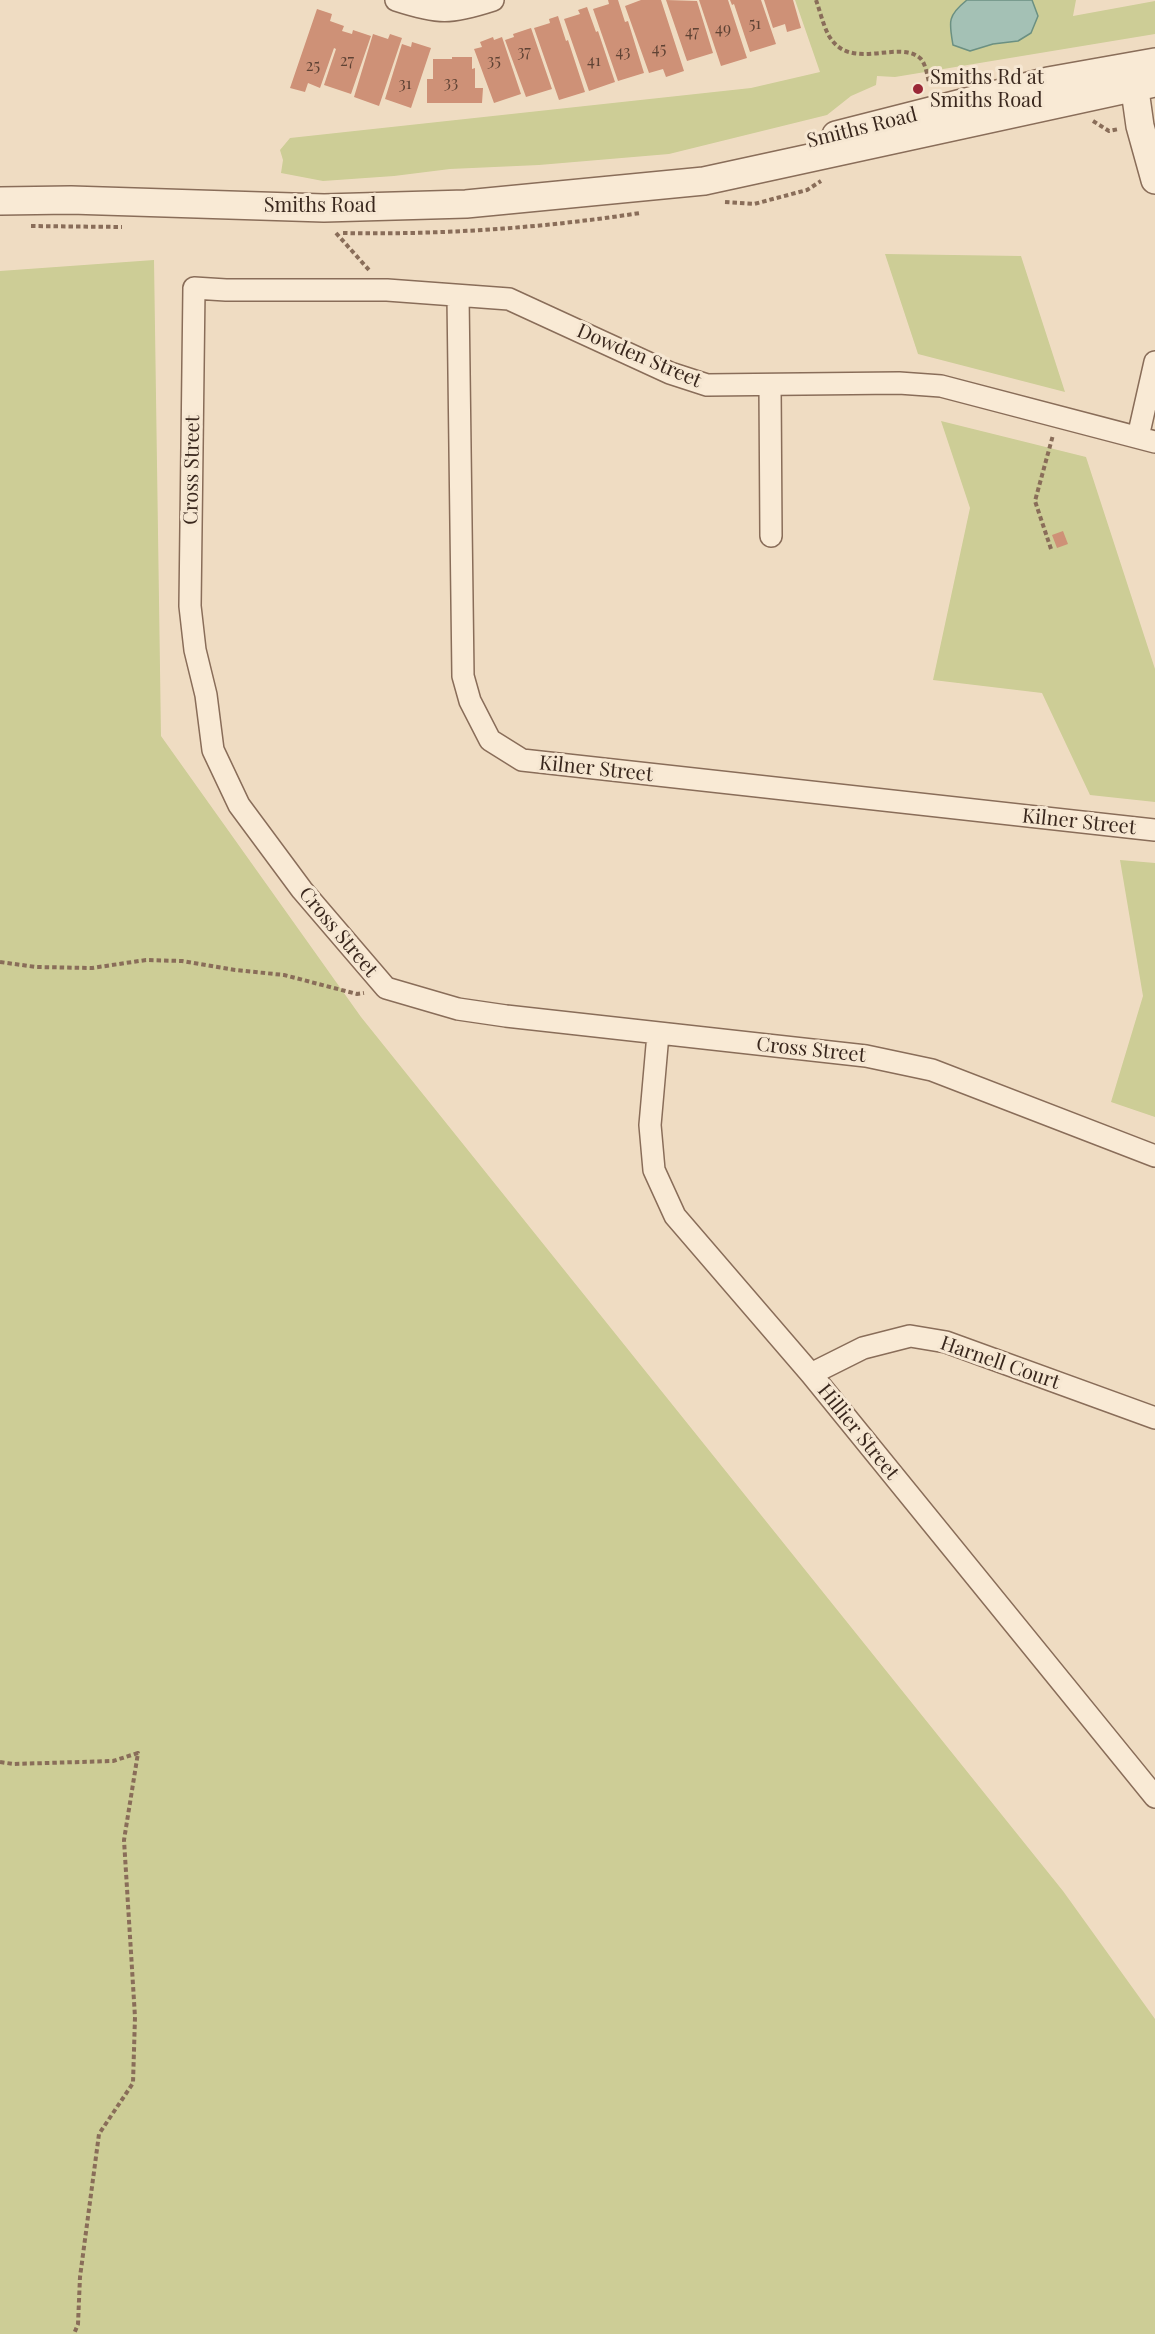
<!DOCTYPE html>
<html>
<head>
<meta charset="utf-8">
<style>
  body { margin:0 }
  canvas { display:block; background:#efdcc2 }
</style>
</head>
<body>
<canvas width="1155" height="2334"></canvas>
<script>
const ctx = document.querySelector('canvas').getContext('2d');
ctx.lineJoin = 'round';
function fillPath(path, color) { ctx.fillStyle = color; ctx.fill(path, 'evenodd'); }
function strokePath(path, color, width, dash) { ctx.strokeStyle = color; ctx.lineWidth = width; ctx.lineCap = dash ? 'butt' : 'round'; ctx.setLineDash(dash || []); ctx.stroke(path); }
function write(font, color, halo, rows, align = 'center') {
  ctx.font = font + ' "Playfair Display",serif'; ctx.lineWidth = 6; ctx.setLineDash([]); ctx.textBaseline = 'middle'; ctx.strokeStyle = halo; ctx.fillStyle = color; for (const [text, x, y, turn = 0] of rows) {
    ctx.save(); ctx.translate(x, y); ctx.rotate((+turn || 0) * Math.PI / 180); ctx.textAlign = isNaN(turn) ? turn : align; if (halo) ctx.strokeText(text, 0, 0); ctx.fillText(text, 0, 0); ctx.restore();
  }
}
const green = new Path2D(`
  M795,0H1076L1073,16L1155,1V34L895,77L877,76L876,85L851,96L827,115L669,154L539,165L450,169L394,176L323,181L281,173L283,160L280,150L290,138L751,88L820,72Z
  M885,254L1021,256L1065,392L918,354Z
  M154,260L161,736L361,1017L1063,1891L1155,2019V2334H0V271Z
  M941,421L1086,457L1155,669V802L1090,795L1042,693L933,680L970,508Z
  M1120,860L1155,863V1117L1111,1102L1143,996Z`);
const water = new Path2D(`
  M967,0H1032L1038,16L1031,33L1018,41L993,44L970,51L953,45C949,22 947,16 967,0Z`);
const building = new Path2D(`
  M608,0H618L625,22L628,21L644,73L618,81L593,9L609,4Z
  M641,0H661L684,71L666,77L663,69L649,73L625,6Z
  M666,0L697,1L713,53L687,61Z
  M699,0H728L747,58L721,66Z
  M730,0H761L776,44L750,52L734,4L732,5Z
  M764,0H793L801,28L787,32L785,24L773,28Z
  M587,7L596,32L598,31L615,82L589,91L564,19L580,14L578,10Z
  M317,9L332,14L330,21L344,26L342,31L352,34L353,30L371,36L351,94L324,85L336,49L334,48L320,88L308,83L305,92L290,88Z
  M558,16L566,41L568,40L585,92L559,100L534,28L550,23L549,19Z
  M531,28L552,89L526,97L505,40L514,37L513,34Z
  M373,34L388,39L390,34L402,38L379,106L354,97Z
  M493,37L494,40L502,37L521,94L494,103L474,49L482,47L480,42Z
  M412,42L431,48L411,108L385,99L402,44L411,47Z
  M452,57H472V69L475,68V88H483L482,103H427V79H433V59H452Z
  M1063,531L1068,544L1057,548L1052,535Z`);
const path = new Path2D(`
  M816,0C820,11 823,25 829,36C851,73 899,38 921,59C926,65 927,75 929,82
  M1093,121L1109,131L1119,129
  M725,202L754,204L807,190L821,181
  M31,226L122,227
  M336,233L369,270
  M343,233C442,235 542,228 640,213
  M1051,549L1035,501L1053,435
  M0,962L36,967L92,968L146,960L182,961L235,970L284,975L357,994L364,993
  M0,1762L13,1764L113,1761L138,1753L124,1840L135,2017L133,2083L99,2134L80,2277L78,2324L74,2334`);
const minor = new Path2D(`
  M396,0C439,14 450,14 493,0
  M458,296L463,676L470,701L490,740L522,760L1155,830
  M770,385L771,536
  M1138,437L1155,362
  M1155,442L941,386L899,383L707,385L670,373L509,299L387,290H226L194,288L190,606L195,650L206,695L213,750L239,805L302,890L386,988L458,1009L506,1016L866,1056L932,1070L1155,1156
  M658,1034L650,1125L654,1170L675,1216L811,1374L1155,1797
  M811,1374L863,1348L910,1336L946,1342L1155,1418`);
const tertiary = new Path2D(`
  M1132,69L1140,126L1155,180
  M836,135L1048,81L1155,62
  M0,201L71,200L324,208L466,204L704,181L1155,83`);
const markers = [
  [918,89,6,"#9a2736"]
];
const numberNames = [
  ["51",755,24],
  ["49",723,29],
  ["47",692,32],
  ["45",659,49],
  ["37",524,52],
  ["43",623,52],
  ["27",347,61],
  ["35",494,61],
  ["41",594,61],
  ["25",313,66],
  ["33",451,83],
  ["31",405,84]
];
const poiNames = [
  ["Smiths Rd at",930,78],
  ["Smiths Road",930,101]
];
const streetNames = [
  ["Smiths Road",862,128,-14],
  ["Smiths Road",320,206],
  ["Dowden Street",639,356,23],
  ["Cross Street",192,470,-89],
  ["Kilner Street",596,769,6],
  ["Kilner Street",1079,822,6],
  ["Cross Street",338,932,50],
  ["Cross Street",811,1050,6],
  ["Harnell Court",1000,1363,19],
  ["Hillier Street",858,1432,51]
];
fillPath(green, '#cdcd96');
fillPath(water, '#a4c1b5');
strokePath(water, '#6b9082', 1.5);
fillPath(building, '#ce9177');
strokePath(minor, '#896d59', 24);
strokePath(tertiary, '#896d59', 30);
strokePath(path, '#896d59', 4, [4.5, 3]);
strokePath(minor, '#f9ead5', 21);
strokePath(tertiary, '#f9ead5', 27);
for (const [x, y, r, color] of markers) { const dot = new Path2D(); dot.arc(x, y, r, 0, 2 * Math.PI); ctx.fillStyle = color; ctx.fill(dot); strokePath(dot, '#f6e7d2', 2); }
write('16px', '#5e4234', null, numberNames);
write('20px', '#39271d', '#f6e7d2', poiNames, 'left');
write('20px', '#39271d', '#f6e7d2', streetNames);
</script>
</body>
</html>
